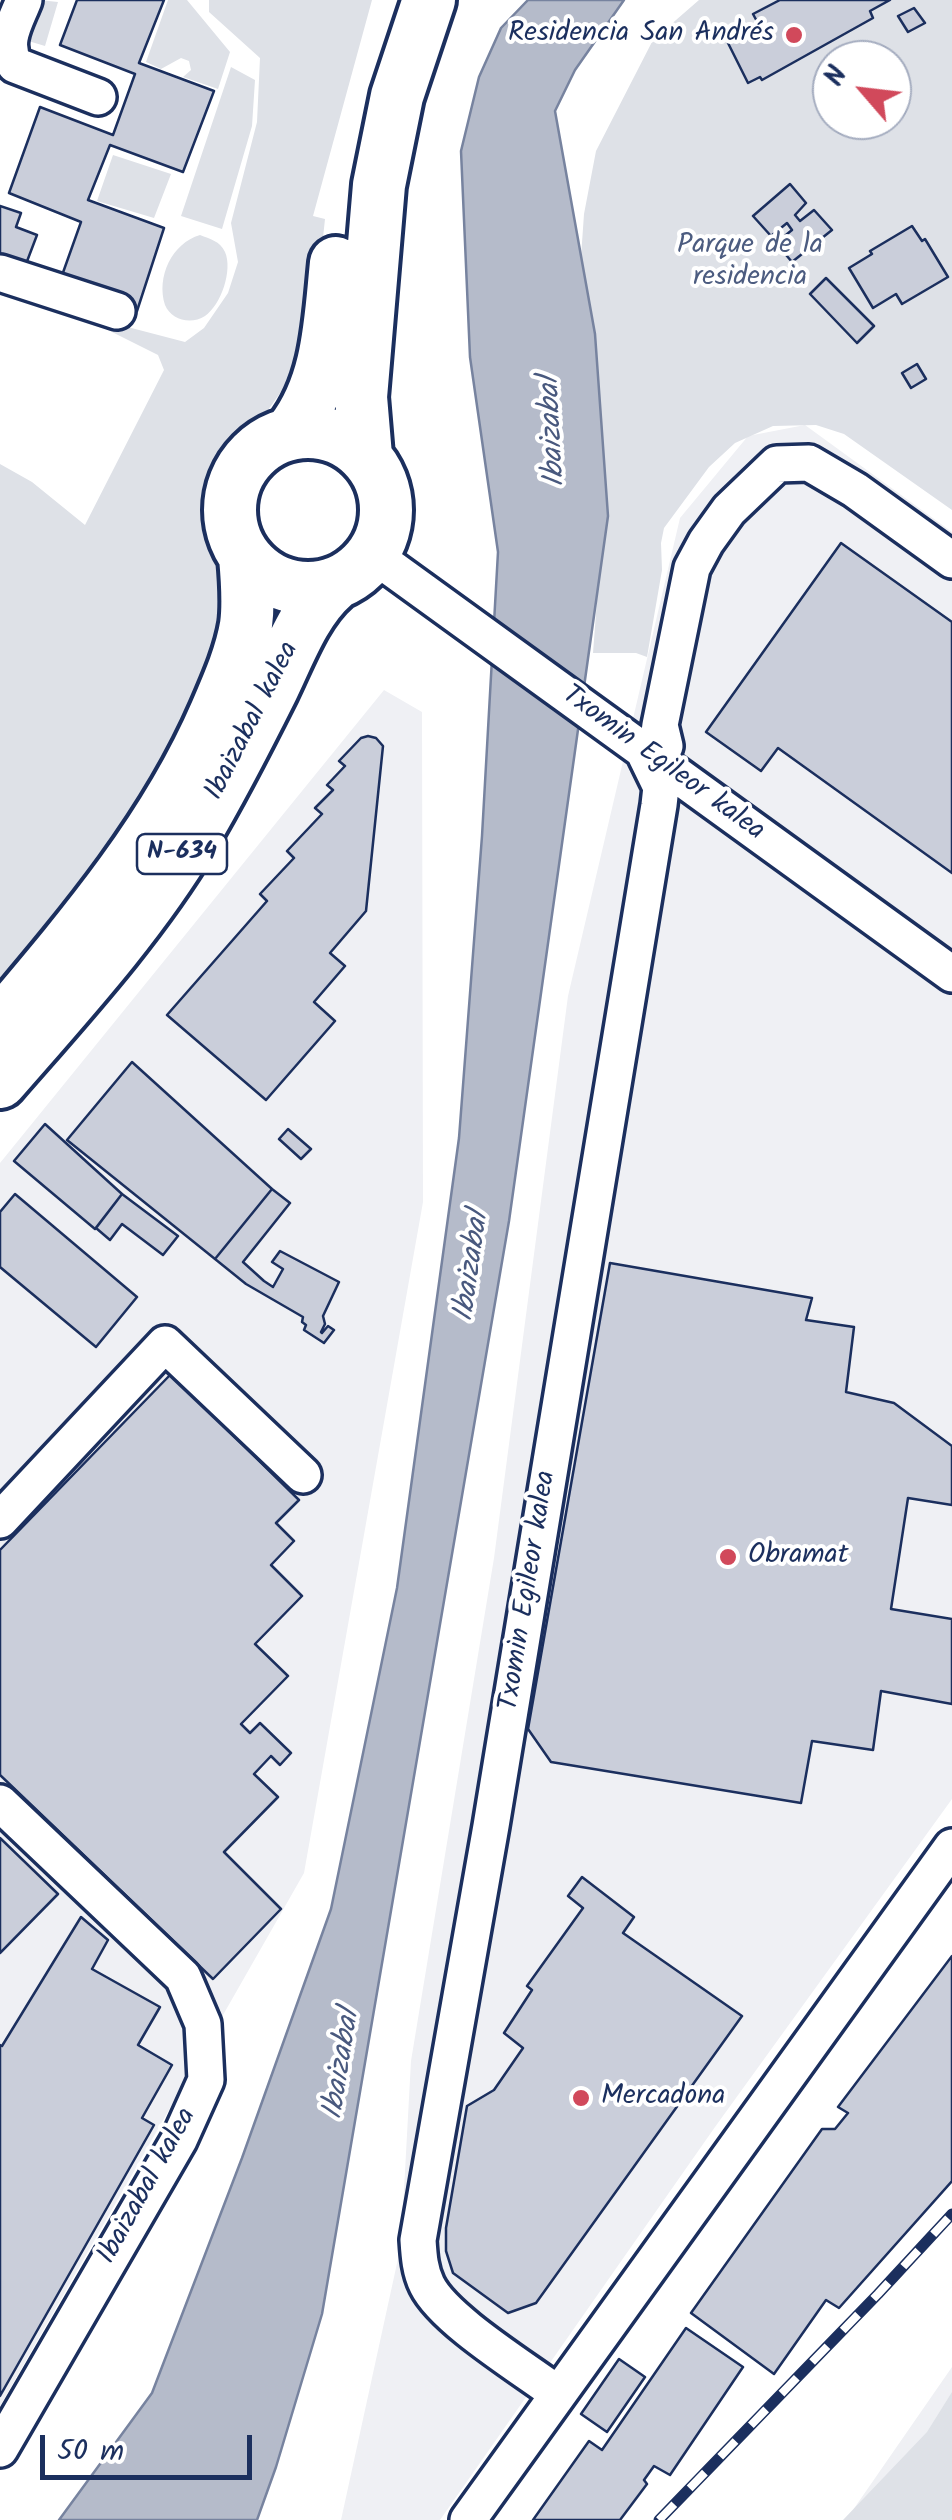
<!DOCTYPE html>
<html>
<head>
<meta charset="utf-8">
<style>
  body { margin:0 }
  #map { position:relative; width:952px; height:2520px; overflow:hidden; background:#fff; font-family:Kalam,sans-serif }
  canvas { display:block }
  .north { position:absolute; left:812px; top:40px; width:100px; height:100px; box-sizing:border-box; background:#fff; border:2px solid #a4acbf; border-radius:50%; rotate:298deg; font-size:28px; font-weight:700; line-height:40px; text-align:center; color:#1b2f5e }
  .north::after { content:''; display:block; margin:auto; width:35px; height:45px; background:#d1495b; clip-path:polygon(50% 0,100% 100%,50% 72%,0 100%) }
  .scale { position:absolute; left:40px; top:2435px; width:212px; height:45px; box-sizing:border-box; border:5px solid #1b2f5e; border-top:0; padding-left:12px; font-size:30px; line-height:35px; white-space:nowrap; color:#1b2f5e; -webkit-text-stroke:8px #fff; paint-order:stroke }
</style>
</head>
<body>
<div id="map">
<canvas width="952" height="2520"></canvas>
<div class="north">N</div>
<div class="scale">50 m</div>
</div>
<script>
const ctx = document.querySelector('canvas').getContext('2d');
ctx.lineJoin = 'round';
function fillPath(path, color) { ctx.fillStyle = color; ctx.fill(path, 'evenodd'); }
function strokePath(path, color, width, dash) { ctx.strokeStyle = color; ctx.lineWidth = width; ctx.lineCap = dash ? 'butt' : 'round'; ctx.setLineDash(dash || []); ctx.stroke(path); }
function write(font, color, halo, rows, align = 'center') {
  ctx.font = font + ' Kalam,sans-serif'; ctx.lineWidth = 8; ctx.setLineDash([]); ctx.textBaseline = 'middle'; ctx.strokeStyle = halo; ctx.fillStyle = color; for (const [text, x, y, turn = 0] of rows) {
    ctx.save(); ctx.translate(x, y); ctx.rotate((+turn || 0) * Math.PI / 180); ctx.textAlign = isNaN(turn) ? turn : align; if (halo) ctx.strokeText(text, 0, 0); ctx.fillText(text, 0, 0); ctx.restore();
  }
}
const built = new Path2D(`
  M805,425L952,532V1799L715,2127L440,2520H341L401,2245L411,2061L494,1558L568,996L680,518L748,436Z
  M384,690L422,712L423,1202L304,1873L0,2406V1163Z
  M952,2367V2520H846Z`);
const green = new Path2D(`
  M39,0L58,2L45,46L25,40Z
  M168,0H187L230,52L218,89L183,77L191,70L189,61L181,58L161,69L146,62Z
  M209,0H372L313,216L325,219L311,350L263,417L238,442L217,478L210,521L221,571L224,635L201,696L138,812L0,990V464L32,482L85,525L164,370L158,355L74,313L185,342L204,328L228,293L238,262L231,223L257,122L260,58L209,12Z
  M699,0H952V510L844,434L816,425L773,426L735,443L709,467L664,528L661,543L662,570L647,657L636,653H593L606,482L599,383L581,257L584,214L596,151L653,40ZM832,60H892V120H832Z
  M231,67L255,80L252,126L222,229L181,216Z
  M113,155L171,174L154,218L97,201Z
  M200,235C210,239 220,241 225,252C233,270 221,305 205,316C191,325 171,320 165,305C156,277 172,243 200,235Z
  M952,2392V2520H843L927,2432Z`);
const water = new Path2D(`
  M528,0H624L575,70L555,111L595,334L608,516L509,1221L322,2314L276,2467L257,2520H59L152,2393L242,2158L331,1909L397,1588L459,1138L482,836L498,552L470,357L461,151L479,77L501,28Z`);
const building = new Path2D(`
  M77,0H164L139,63L214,91L183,172L110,145L88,200L164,228L137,311L60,281L81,222L9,193L40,107L113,135L135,74L60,45Z
  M780,0H890L870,11L873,18L762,80L760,77L748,83L728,43L760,27L753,14Z
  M914,8L925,23L908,32L898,16Z
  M790,184L806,203L795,215L800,221L814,210L832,230L792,262L776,243L792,230L787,223L771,236L753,216Z
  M0,206L21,213L16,227L37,235L26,264L0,255Z
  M912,226L922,241L925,239L948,277L902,304L896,294L873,308L849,268L872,254L870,251Z
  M826,278L874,326L857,343L810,294Z
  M917,364L926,379L911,388L902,373Z
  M841,543L952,622V873L778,748L761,771L706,732Z
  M368,736L376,738L383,746L366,911L330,953L345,966L314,1002L335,1021L266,1100L167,1015L267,901L260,894L294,858L287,851L322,814L315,808L333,790L327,785L345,766L339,761L361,738Z
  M132,1062L272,1189L215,1259L67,1140Z
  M45,1124L122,1194L95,1229L14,1161Z
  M288,1129L311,1149L301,1159L279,1139Z
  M272,1189L290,1203L243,1262L264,1281L273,1287L283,1269L272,1262L280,1251L339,1282L323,1316L325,1324L321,1332L322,1333L328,1326L334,1330L324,1343L304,1330L306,1325L302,1322L303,1317L246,1284L215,1259Z
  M15,1194L137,1297L96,1347L0,1267V1212Z
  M122,1194L178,1236L163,1255L122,1224L110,1240L96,1228Z
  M610,1263L812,1298L806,1320L854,1327L846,1392L894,1403L952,1446V1505L908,1498L891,1609L952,1619V1704L881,1691L873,1750L812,1741L801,1803L551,1762L528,1729Z
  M171,1374L299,1500L276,1523L294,1541L271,1565L302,1596L255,1644L288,1676L241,1724L250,1733L260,1723L291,1753L280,1765L271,1756L254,1774L278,1797L224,1852L281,1909L213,1979L0,1775V1550Z
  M0,1838L58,1894L0,1953Z
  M582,1877L634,1917L623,1933L742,2016L536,2303L508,2313L453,2273L446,2251V2228L467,2106L494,2090L523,2048L504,2033L532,1990L527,1986L583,1908L568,1896Z
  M81,1917L108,1940L92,1969L160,2007L138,2045L172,2065L142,2118L154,2125L0,2396V2045L2,2046Z
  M952,1956V2181L839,2308L826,2300L774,2374L691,2313L822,2129H835L848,2113L838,2107Z
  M686,2328L743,2367L670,2475L654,2466L644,2480L647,2484L620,2520H533L589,2441L602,2450Z
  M619,2359L645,2377L607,2432L581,2414Z`);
const minor = new Path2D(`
  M24,0C15,23 2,42 15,65L98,97
  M0,273L117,311
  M372,554L952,974
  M665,746L660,725L692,568L706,542L729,510L777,464L809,463L855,490L952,560
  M0,1520L165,1344L303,1475
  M0,1803L183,1977L203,2024L206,2080L179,2140L0,2449
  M558,2394C525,2369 444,2320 427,2285C420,2271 419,2256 418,2240L491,1826L659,805L661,787L644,752C658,747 658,739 660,725
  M468,2520L952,1847`);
const highway = new Path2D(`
  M230 510a78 78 0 1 1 156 0a78 78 0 1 1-156 0Z
  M291,432C329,384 330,321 336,263
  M366,456L361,397L379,185L397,96L429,0
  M0,1024C82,927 165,830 216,712C228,684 241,655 246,625C249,603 247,579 245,557
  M0,1082C68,1004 140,926 193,837C222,788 247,739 272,689C289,654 304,611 334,585`);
const rail = new Path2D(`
  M659,2520L878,2294L952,2214`);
const markers = [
  [794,35,10,"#d1495b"],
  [728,1557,10,"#d1495b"],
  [581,2098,10,"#d1495b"]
];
const shields = [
  [182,854,90]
];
const shieldNames = [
  ["N-634",182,854]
];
const poiNames = [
  ["Residencia San Andrés",774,35,"right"],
  ["Obramat",748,1557],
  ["Mercadona",601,2098]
];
const parkNames = [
  ["Parque de la",750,247],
  ["residencia",750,279]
];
const streetNames = [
  ["Ibaizabal kalea",254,722,-63],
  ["Txomin Egileor kalea",662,765,36],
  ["Txomin Egileor kalea",530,1591,-81],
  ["Ibaizabal kalea",149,2187,-61]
];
const waterNames = [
  ["Ibaizabal",555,432,-93],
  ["Ibaizabal",474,1267,-82],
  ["Ibaizabal",344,2065,-81]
];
fillPath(built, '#eff0f4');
fillPath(green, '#dee1e7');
fillPath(water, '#b5bbca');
strokePath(water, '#77839f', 2.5);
fillPath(building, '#caceda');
strokePath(building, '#1b2f5e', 2.5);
strokePath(minor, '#1b2f5e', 42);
strokePath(highway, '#1b2f5e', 60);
strokePath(minor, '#fff', 35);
strokePath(highway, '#fff', 52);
strokePath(rail, '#1b2f5e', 11);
strokePath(rail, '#fff', 8, [22]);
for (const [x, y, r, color] of markers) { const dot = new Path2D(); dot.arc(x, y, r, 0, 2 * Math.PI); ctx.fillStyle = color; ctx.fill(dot); strokePath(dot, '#fff', 4); }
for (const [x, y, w] of shields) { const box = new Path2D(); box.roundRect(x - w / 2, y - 20, w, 40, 8); ctx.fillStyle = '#fff'; ctx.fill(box); strokePath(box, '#1b2f5e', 2.5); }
write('bold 25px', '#1b2f5e', null, shieldNames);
write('28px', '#1b2f5e', '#fff', poiNames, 'left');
write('28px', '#4c5c80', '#fff', parkNames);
write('28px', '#1b2f5e', '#fff', streetNames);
write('italic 30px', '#49597e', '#fff', waterNames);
</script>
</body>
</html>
